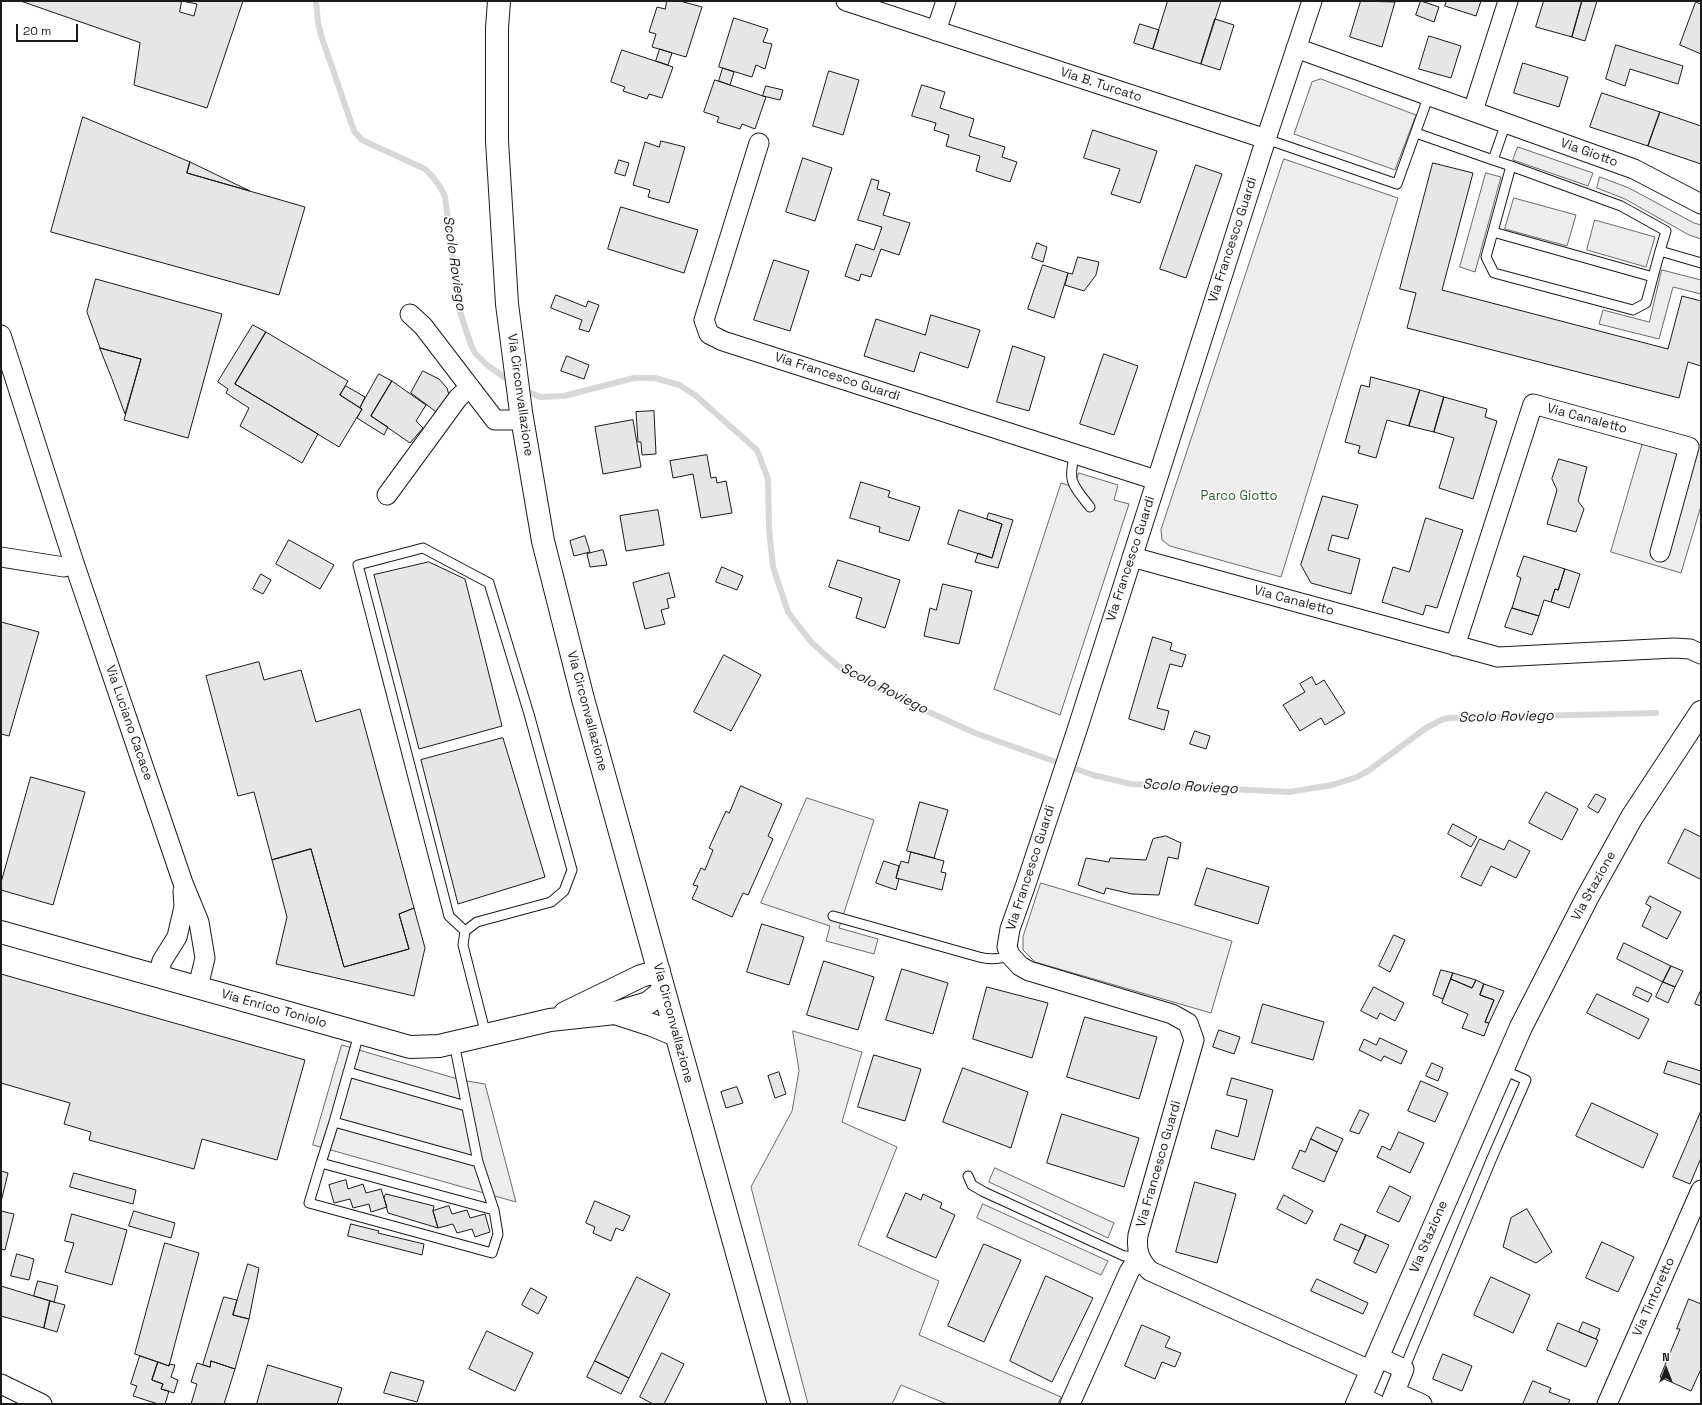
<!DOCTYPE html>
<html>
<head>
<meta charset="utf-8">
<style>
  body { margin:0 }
  #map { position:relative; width:1702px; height:1405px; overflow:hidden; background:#fff; font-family:"Space Grotesk",sans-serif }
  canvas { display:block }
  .frame { position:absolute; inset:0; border:2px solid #1a1a1a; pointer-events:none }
  .north { position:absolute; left:1646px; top:1349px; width:40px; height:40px; -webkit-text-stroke:3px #fff; paint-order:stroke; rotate:0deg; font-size:11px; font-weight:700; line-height:16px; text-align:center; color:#1a1a1a }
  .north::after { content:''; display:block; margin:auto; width:14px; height:18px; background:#1a1a1a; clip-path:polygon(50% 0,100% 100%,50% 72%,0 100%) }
  .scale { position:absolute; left:16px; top:24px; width:62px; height:18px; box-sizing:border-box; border:2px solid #1a1a1a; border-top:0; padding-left:5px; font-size:12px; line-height:14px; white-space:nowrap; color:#1a1a1a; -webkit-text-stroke:3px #fff; paint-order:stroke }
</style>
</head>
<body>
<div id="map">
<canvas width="1702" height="1405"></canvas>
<div class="frame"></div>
<div class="north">N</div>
<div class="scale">20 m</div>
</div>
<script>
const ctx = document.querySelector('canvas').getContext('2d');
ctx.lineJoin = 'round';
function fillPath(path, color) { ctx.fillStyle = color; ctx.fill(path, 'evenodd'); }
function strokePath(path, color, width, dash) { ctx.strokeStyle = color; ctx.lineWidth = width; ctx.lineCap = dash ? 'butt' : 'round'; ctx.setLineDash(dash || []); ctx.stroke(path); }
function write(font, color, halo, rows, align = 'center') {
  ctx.font = font + ' "Space Grotesk",sans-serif'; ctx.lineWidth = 3; ctx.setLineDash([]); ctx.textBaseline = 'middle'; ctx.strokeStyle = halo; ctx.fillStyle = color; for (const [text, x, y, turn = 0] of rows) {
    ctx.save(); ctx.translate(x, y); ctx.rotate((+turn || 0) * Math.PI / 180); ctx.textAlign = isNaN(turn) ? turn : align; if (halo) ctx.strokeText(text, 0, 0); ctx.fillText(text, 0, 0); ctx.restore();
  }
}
const built = new Path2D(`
  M1321,79L1416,115L1395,170L1294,134L1312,82Z
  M1518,147L1593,173L1588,186L1513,160Z
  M1284,159L1398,198L1281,577L1170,546L1162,540L1161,530Z
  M1486,173L1501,177L1475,272L1460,267Z
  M1600,177L1629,188L1694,223L1701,225V239L1689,235L1625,199L1597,188Z
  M1514,198L1576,215L1567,246L1505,229Z
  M1595,220L1655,237L1646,267L1587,250Z
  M1662,270L1701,280V294L1673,287L1659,339L1599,324L1603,310L1649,322Z
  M1647,429L1701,445V506L1681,573L1611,552Z
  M1079,473L1118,485L1114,500L1129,504L1060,715L994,689L1061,483L1074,487Z
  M807,798L874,820L839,928L878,939L874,954L826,941L830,926L761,903Z
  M1041,883L1232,941L1211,1013L1035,962L1023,950V937Z
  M793,1031L862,1052L842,1122L897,1147L858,1245L939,1281L919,1335L1061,1397L1058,1404H947L901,1385L892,1404H808L751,1187L792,1111L799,1071Z
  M342,1045L461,1080L485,1084L516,1202L313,1145Z
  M995,1168L1114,1223L1108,1238L989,1182Z
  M983,1204L1108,1261L1101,1275L977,1218Z`);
const stream = new Path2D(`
  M316,1L318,23L322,38L354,131L362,140L425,169C434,177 440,185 445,197L459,309L471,345L475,353L487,365L511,382
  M522,389L540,397L564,396L634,378H655L679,385L695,395L757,450L768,479L769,529L773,567L788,612L797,624L812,643L838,666L885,692L975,733L1093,775L1131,784L1289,792L1332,785L1357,777L1368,771L1426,728L1441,720L1449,718L1656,713`);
const building = new Path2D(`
  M21,1H243L207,108L134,85L140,43Z
  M182,1L197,4L194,16L180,12Z
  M667,1H680L702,7L686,57L652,47L656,34L649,32L657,7L665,9Z
  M1168,1H1221L1201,64L1153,49Z
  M1361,1L1395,2L1382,47L1350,37Z
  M1421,1L1439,7L1434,22L1416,15Z
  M1447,1H1481L1476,16L1445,6Z
  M1544,1H1582L1572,37L1536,27Z
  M1582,1H1597L1585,41L1572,37Z
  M1696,2L1701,4V54L1680,45Z
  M734,18L768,29L763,42L772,44L765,69L756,65L752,77L719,67Z
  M1215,19L1234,25L1220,70L1201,64Z
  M1140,24L1159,30L1153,49L1134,43Z
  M1429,36L1461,46L1451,78L1419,69Z
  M1616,45L1683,66L1678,84L1630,69L1625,86L1606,79Z
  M660,49L672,53L668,65L656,61Z
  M622,50L673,67L662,98L649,94L647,99L623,91L625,87L611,82Z
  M1523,63L1568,77L1559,107L1514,93Z
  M723,68L734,72L730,85L719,81Z
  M829,71L859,80L843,135L813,126Z
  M715,80L766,97L755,129L742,124L740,129L717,122L719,117L704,112Z
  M922,85L945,92L940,108L974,119L969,136L1005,147L1002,157L1017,162L1010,182L976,171L980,156L946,146L949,135L934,130L936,123L912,116Z
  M766,86L783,90L780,100L763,96Z
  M1602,93L1660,112L1648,146L1590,127Z
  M1660,112L1701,126V164L1648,146Z
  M83,117L190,162L187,173L305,207L279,295L51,232Z
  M1093,130L1157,151L1140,203L1111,194L1120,169L1084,158Z
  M661,141L685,147L669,203L648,197L650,190L633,185L645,142L659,147Z
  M803,158L832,168L815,221L786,212Z
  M619,160L629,163L625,176L615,173Z
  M190,162L250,191L187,173Z
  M1433,163L1473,173L1442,290L1668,349L1682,296L1701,301V366L1688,362L1679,398L1407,328L1416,293L1400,289Z
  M1196,165L1222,174L1186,278L1160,269Z
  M872,179L879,181L877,189L890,193L883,215L910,223L899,255L881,249L871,277L861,274L859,281L845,276L856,244L874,250L882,227L858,220Z
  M621,207L698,230L684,273L608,249Z
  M1037,243L1047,247L1043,262L1032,258Z
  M1078,257L1099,262L1096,275L1084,291L1065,285L1068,273L1072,274Z
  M774,260L809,271L790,331L754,320Z
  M1043,265L1068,273L1054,318L1028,309Z
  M96,279L222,314L188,438L124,420L141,359L100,348L87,312Z
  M556,295L586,307L588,301L599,305L589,332L579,329L582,320L551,308Z
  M931,315L980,330L968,368L920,352L914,372L864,356L876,319L925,335Z
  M253,325L266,332L235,384L318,434L302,463L240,426L249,408L226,393L228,389L218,382Z
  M266,332L348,381L340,395L362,409L339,447L235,384Z
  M1013,346L1045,357L1029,411L997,402Z
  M100,348L141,359L125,414L112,379Z
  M1104,354L1138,366L1114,435L1080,424Z
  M567,356L589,365L584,379L561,371Z
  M423,371L439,379L447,388L449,395L439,414L411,393Z
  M379,374L392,381L371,416L388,427L384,435L357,418L362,409L360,408Z
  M1371,377L1420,390L1409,426L1387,420L1376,458L1358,453L1360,446L1345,442L1361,385L1369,387Z
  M392,381L426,405L416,421L423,428L410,443L371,416Z
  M346,386L365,397L360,408L340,395Z
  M1420,390L1444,397L1434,432L1409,426Z
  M1444,397L1487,409L1485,417L1497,421L1473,499L1439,488L1454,438L1434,432Z
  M654,411L656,454L642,455L641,442H638L636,412Z
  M633,420L641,467L603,474L595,427Z
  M707,455L711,478L716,477L717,483L726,481L732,513L701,518L693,474L673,478L670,461Z
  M1559,459L1587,467L1578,501L1584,509L1576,532L1547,524L1557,490L1552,479Z
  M861,482L890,491L888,497L920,507L909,541L879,532L880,527L850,518Z
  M1323,496L1358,505L1348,539L1332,535L1328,550L1360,559L1351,594L1311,583L1301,565Z
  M658,510L664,545L626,551L620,516Z
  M959,510L1002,524L992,558L948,544Z
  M989,513L1013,520L998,568L975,562L978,553L992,558L1002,524L987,519Z
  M1426,518L1463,530L1437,608L1426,605L1423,615L1382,602L1393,567L1409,572Z
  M585,536L590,552L574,556L570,541Z
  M289,540L334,565L320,589L276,564Z
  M603,550L607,565L590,567L587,554Z
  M1524,556L1565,569L1558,590L1555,589L1551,602L1544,600L1539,616L1512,608L1521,578L1517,576Z
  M838,560L900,580L885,628L856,618L862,598L829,587Z
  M429,562L465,579L502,726L419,749L374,575Z
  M722,567L743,576L737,590L716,582Z
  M1565,569L1580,574L1569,608L1551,602L1555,589L1558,590Z
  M669,573L675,597L667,599L669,608L661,610L665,624L645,629L633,583Z
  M261,574L271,580L263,594L253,589Z
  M943,584L972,591L959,644L924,636L930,608L936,610Z
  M1512,608L1539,616L1532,635L1505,627Z
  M1,622L39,632L9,736L1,734Z
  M1153,637L1172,643L1170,650L1186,655L1182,667L1170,664L1157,708L1169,711L1164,730L1129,719Z
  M724,655L761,675L731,731L694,712Z
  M259,662L264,680L301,670L316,722L360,709L414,908L399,914L409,949L344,967L311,849L272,860L254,792L238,796L206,676Z
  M1312,677L1316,685L1324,680L1345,713L1325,725L1321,718L1300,731L1283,705L1305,692L1300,684Z
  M1195,731L1210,736L1206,749L1190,744Z
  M503,738L545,877L458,904L421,760Z
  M31,777L85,792L53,905L1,890V883Z
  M741,786L782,804L768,836L773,839L748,895L743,893L732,917L692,899L698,886L693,885L701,868L705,870L713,850L709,848L726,811L729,813Z
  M1546,792L1578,809L1562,840L1529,823Z
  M1596,794L1606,799L1598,813L1588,807Z
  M920,802L948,810L934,858L907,851Z
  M1453,824L1477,837L1471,847L1448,834Z
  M1685,829L1701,837V877L1700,879L1668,863Z
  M1166,836L1181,843L1178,859L1168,857L1159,895L1132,894L1106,888L1104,894L1078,885L1086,858L1109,862L1110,858L1146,860L1153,839Z
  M1480,839L1504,850L1509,840L1530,851L1516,878L1491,866L1481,886L1461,877Z
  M311,849L344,967L409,949L399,914L414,908L425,948L414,996L276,964L287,917L272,860Z
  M911,852L944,861L941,872L946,873L942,890L896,878L901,861L908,863Z
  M884,861L899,866L896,878L899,879L896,890L876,883Z
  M1207,868L1269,887L1258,924L1195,905Z
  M1650,896L1681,912L1667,939L1642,926L1651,907L1646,904Z
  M762,924L804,937L789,985L747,972Z
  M1394,935L1405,940L1390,972L1379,966Z
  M1624,943L1671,966L1663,982L1617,959Z
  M824,961L874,977L858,1030L807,1015Z
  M1671,966L1683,971L1675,987L1663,982Z
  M902,969L948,983L933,1034L886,1020Z
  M1441,970L1453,973L1443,999L1433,995Z
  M1453,973L1476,980L1472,988L1451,979Z
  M1,974L305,1060L277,1160L202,1139L194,1169L89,1140L91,1132L64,1124L70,1103L1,1083Z
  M1451,979L1472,988L1476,980L1484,984L1480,995L1494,1000L1485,1022L1489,1023L1484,1036L1462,1028L1468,1014L1442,1003Z
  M1663,982L1675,987L1668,1003L1656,997Z
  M1484,984L1504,991L1489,1023L1485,1022L1494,1000L1480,995Z
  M987,987L1048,1003L1032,1058L973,1039Z
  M1374,987L1404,1003L1395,1021L1380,1013L1377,1019L1361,1011Z
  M1637,987L1652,994L1648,1002L1633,995Z
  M1701,990V1006L1695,1004Z
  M1597,994L1649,1019L1639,1039L1587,1013Z
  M1263,1004L1324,1022L1313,1060L1252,1043Z
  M1085,1017L1157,1037L1139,1099L1067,1077Z
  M1219,1030L1240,1037L1234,1054L1213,1047Z
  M1380,1038L1407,1051L1401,1064L1384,1056L1381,1061L1359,1050L1364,1039L1376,1045Z
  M874,1055L921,1069L905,1121L858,1107Z
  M1668,1061L1701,1071V1085L1664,1073Z
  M1432,1063L1443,1068L1438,1081L1426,1076Z
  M963,1068L1028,1092L1011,1148L943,1122Z
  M779,1072L786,1094L775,1098L768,1076Z
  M1232,1078L1273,1090L1254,1160L1211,1148L1216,1130L1238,1137L1247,1100L1227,1095Z
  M1421,1081L1448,1093L1435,1122L1408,1111Z
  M737,1087L743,1103L726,1108L721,1092Z
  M1592,1103L1658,1134L1643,1168L1576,1136Z
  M1360,1110L1369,1114L1359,1134L1350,1131Z
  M1701,1111V1158L1690,1184L1673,1177Z
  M1062,1114L1139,1138L1124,1187L1047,1163Z
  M1317,1127L1343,1139L1337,1152L1311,1139Z
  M1399,1132L1424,1143L1410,1173L1377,1157L1382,1146L1390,1150Z
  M1311,1139L1337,1152L1324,1182L1292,1168L1300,1150L1305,1152Z
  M1,1171L8,1173L1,1202Z
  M74,1173L136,1190L133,1204L70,1187Z
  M346,1180L348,1189L363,1184L366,1193L381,1189L387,1207L371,1212L369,1204L353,1208L350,1199L334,1203L329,1185Z
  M1195,1182L1236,1194L1217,1263L1176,1252Z
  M1390,1186L1411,1197L1399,1222L1377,1212Z
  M906,1193L921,1200L923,1194L942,1203L940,1208L955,1215L936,1258L887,1237Z
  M386,1194L434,1206L433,1211L438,1228L388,1213L384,1198Z
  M1284,1195L1313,1211L1306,1224L1277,1209Z
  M595,1201L630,1216L623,1231L616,1228L611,1241L593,1233L595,1227L586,1223Z
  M449,1206L452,1214L467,1210L470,1218L485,1214L490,1232L475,1237L472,1229L457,1233L453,1224L438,1228L433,1211Z
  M1527,1209L1552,1252L1536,1263L1503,1247L1511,1218Z
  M1,1211L14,1214L5,1250L1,1249Z
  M134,1211L175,1223L171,1238L129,1226Z
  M72,1214L127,1230L112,1285L65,1272L74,1243L65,1241Z
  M351,1224L379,1231L378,1233L424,1244L422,1255L348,1236Z
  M1341,1224L1366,1235L1359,1251L1334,1240Z
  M1366,1235L1389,1245L1376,1273L1354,1263Z
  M1602,1242L1634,1257L1618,1292L1586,1278Z
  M165,1243L199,1253L169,1366L135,1354Z
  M984,1244L1021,1260L984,1342L948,1326Z
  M17,1254L34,1259L29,1280L11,1276Z
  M248,1264L259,1268L249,1319L233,1315Z
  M1046,1276L1093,1298L1052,1382L1010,1361Z
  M637,1277L670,1294L629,1378L595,1361Z
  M1491,1277L1530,1295L1513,1333L1474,1315Z
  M1317,1279L1368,1303L1363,1314L1311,1291Z
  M38,1281L58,1286L54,1302L34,1296Z
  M1,1286L50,1301L44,1328L1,1316Z
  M531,1288L547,1297L538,1314L522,1305Z
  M224,1297L237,1300L233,1315L249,1319L235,1369L211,1361L210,1367L203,1365Z
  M1689,1299L1701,1304V1369L1691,1391L1660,1377L1680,1329H1677Z
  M50,1301L65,1305L57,1332L44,1328Z
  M1583,1322L1600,1329L1596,1339L1579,1332Z
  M1558,1323L1598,1340L1586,1367L1547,1350Z
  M1142,1325L1170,1337L1165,1347L1181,1353L1175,1367L1162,1362L1155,1379L1125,1366Z
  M487,1331L533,1353L515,1391L469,1369Z
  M662,1353L684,1364L664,1404H653L640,1397Z
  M1443,1354L1472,1366L1462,1391L1433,1379Z
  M140,1356L158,1362L152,1380L163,1384L161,1389L169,1391L165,1404H158L133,1396L137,1386L131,1384Z
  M211,1361L235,1369L224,1404H191L197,1384L191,1382L197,1363L210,1367Z
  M595,1361L629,1378L621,1394L587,1377Z
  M158,1362L169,1366V1364L175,1365L171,1377L178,1380L174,1393L161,1389L163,1384L152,1380Z
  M268,1365L342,1388L337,1404H257Z
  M391,1372L424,1381L417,1402L384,1393Z
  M1533,1381L1551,1388L1549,1392L1570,1400L1568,1404H1523Z`);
const lane = new Path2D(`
  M1416,133L1493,160L1506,123
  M1266,139L1397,184L1429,95
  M1493,160L1511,166L1486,257L1494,273L1633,310L1646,303L1660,251L1701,263
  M1511,166L1621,206L1666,231L1660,251
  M1493,232L1653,277
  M1075,454C1067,482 1073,485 1090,507
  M833,916L979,957C990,960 999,960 1010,955
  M465,931L449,916L358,565L423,548L489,583L529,714L572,870L564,891L551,902L477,922L465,931L463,945L486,1035
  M359,1034L334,1122L478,1162L454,1043
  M348,1072L466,1106
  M334,1122L321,1163L494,1210L478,1162
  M321,1163L309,1203L492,1253L498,1234L494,1210
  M968,1176L972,1185L984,1192L1124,1256H1139
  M1404,1369L1492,1158L1526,1080L1501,1069`);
const street = new Path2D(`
  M846,1L1266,139
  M1312,1L1266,139L1076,733L1026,884L1010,929L1007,947L1010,955L1020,966L1029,971L1172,1014L1188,1023L1194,1040L1138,1235C1136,1250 1139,1260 1150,1271L1372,1371
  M936,31L946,1
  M1296,48L1634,169L1701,204
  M1473,111L1508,1
  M759,143L704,320L709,334L723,341L1156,480
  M410,314L423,326L495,420H523
  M1,335L74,563L183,883L199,922L205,958L198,987
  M387,495L458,398L470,387
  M1,557L64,567L74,563
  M1132,557L1498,657L1674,648L1690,649L1701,654
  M1455,646L1533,404L1689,447L1660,552
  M158,976L162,961L177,937L184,907L183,891
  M1378,1357L1404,1369L1390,1404
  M1,1384L42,1404
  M1395,1392L1422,1404
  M1360,1397L1376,1404
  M1070,1404L1129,1272L1139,1256
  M1607,1404L1701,1190`);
const secondary = new Path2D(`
  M499,1L497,28V141L507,304L521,412L543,541L583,699L779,1404
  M1,932L410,1047L439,1046L550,1020L615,1013L648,1003L664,990
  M565,1013L641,976L659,971
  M615,1013L652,1025L676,1035
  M1357,1404L1521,1027L1587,898L1632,817L1701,712`);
const streetNames = [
  ["Via B. Turcato",1101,85,18],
  ["Via Giotto",1589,153,20],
  ["Via Francesco Guardi",1233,240,-72],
  ["Via Francesco Guardi",837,377,18],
  ["Via Circonvallazione",520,395,82],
  ["Via Canaletto",1587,419,15],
  ["Via Francesco Guardi",1131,559,-72],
  ["Via Canaletto",1294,601,15],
  ["Via Circonvallazione",587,711,75],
  ["Via Luciano Cacace",129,723,71],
  ["Via Francesco Guardi",1031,868,-72],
  ["Via Stazione",1594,886,-61],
  ["Via Enrico Toniolo",274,1009,16],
  ["Via Circonvallazione",673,1023,75],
  ["Via Francesco Guardi",1159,1164,-74],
  ["Via Stazione",1429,1237,-67],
  ["Via Tintoretto",1654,1297,-66]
];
const parkNames = [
  ["Parco Giotto",1239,496]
];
const waterNames = [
  ["Scolo Roviego",454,263,82],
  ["Scolo Roviego",884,689,27],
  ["Scolo Roviego",1506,717,-1],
  ["Scolo Roviego",1190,787,3]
];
fillPath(built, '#ededed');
strokePath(built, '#6a6a6a', 1);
strokePath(stream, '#d7d7d7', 6);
fillPath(building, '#e6e6e6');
strokePath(building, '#1a1a1a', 1);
strokePath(lane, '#1a1a1a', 11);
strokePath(street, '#1a1a1a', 21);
strokePath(secondary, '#1a1a1a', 24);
strokePath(lane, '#fff', 9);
strokePath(street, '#fff', 19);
strokePath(secondary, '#fff', 22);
write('13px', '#1a1a1a', '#fff', streetNames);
write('13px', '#2b5a34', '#fff', parkNames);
write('italic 14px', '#1a1a1a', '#fff', waterNames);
</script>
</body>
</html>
